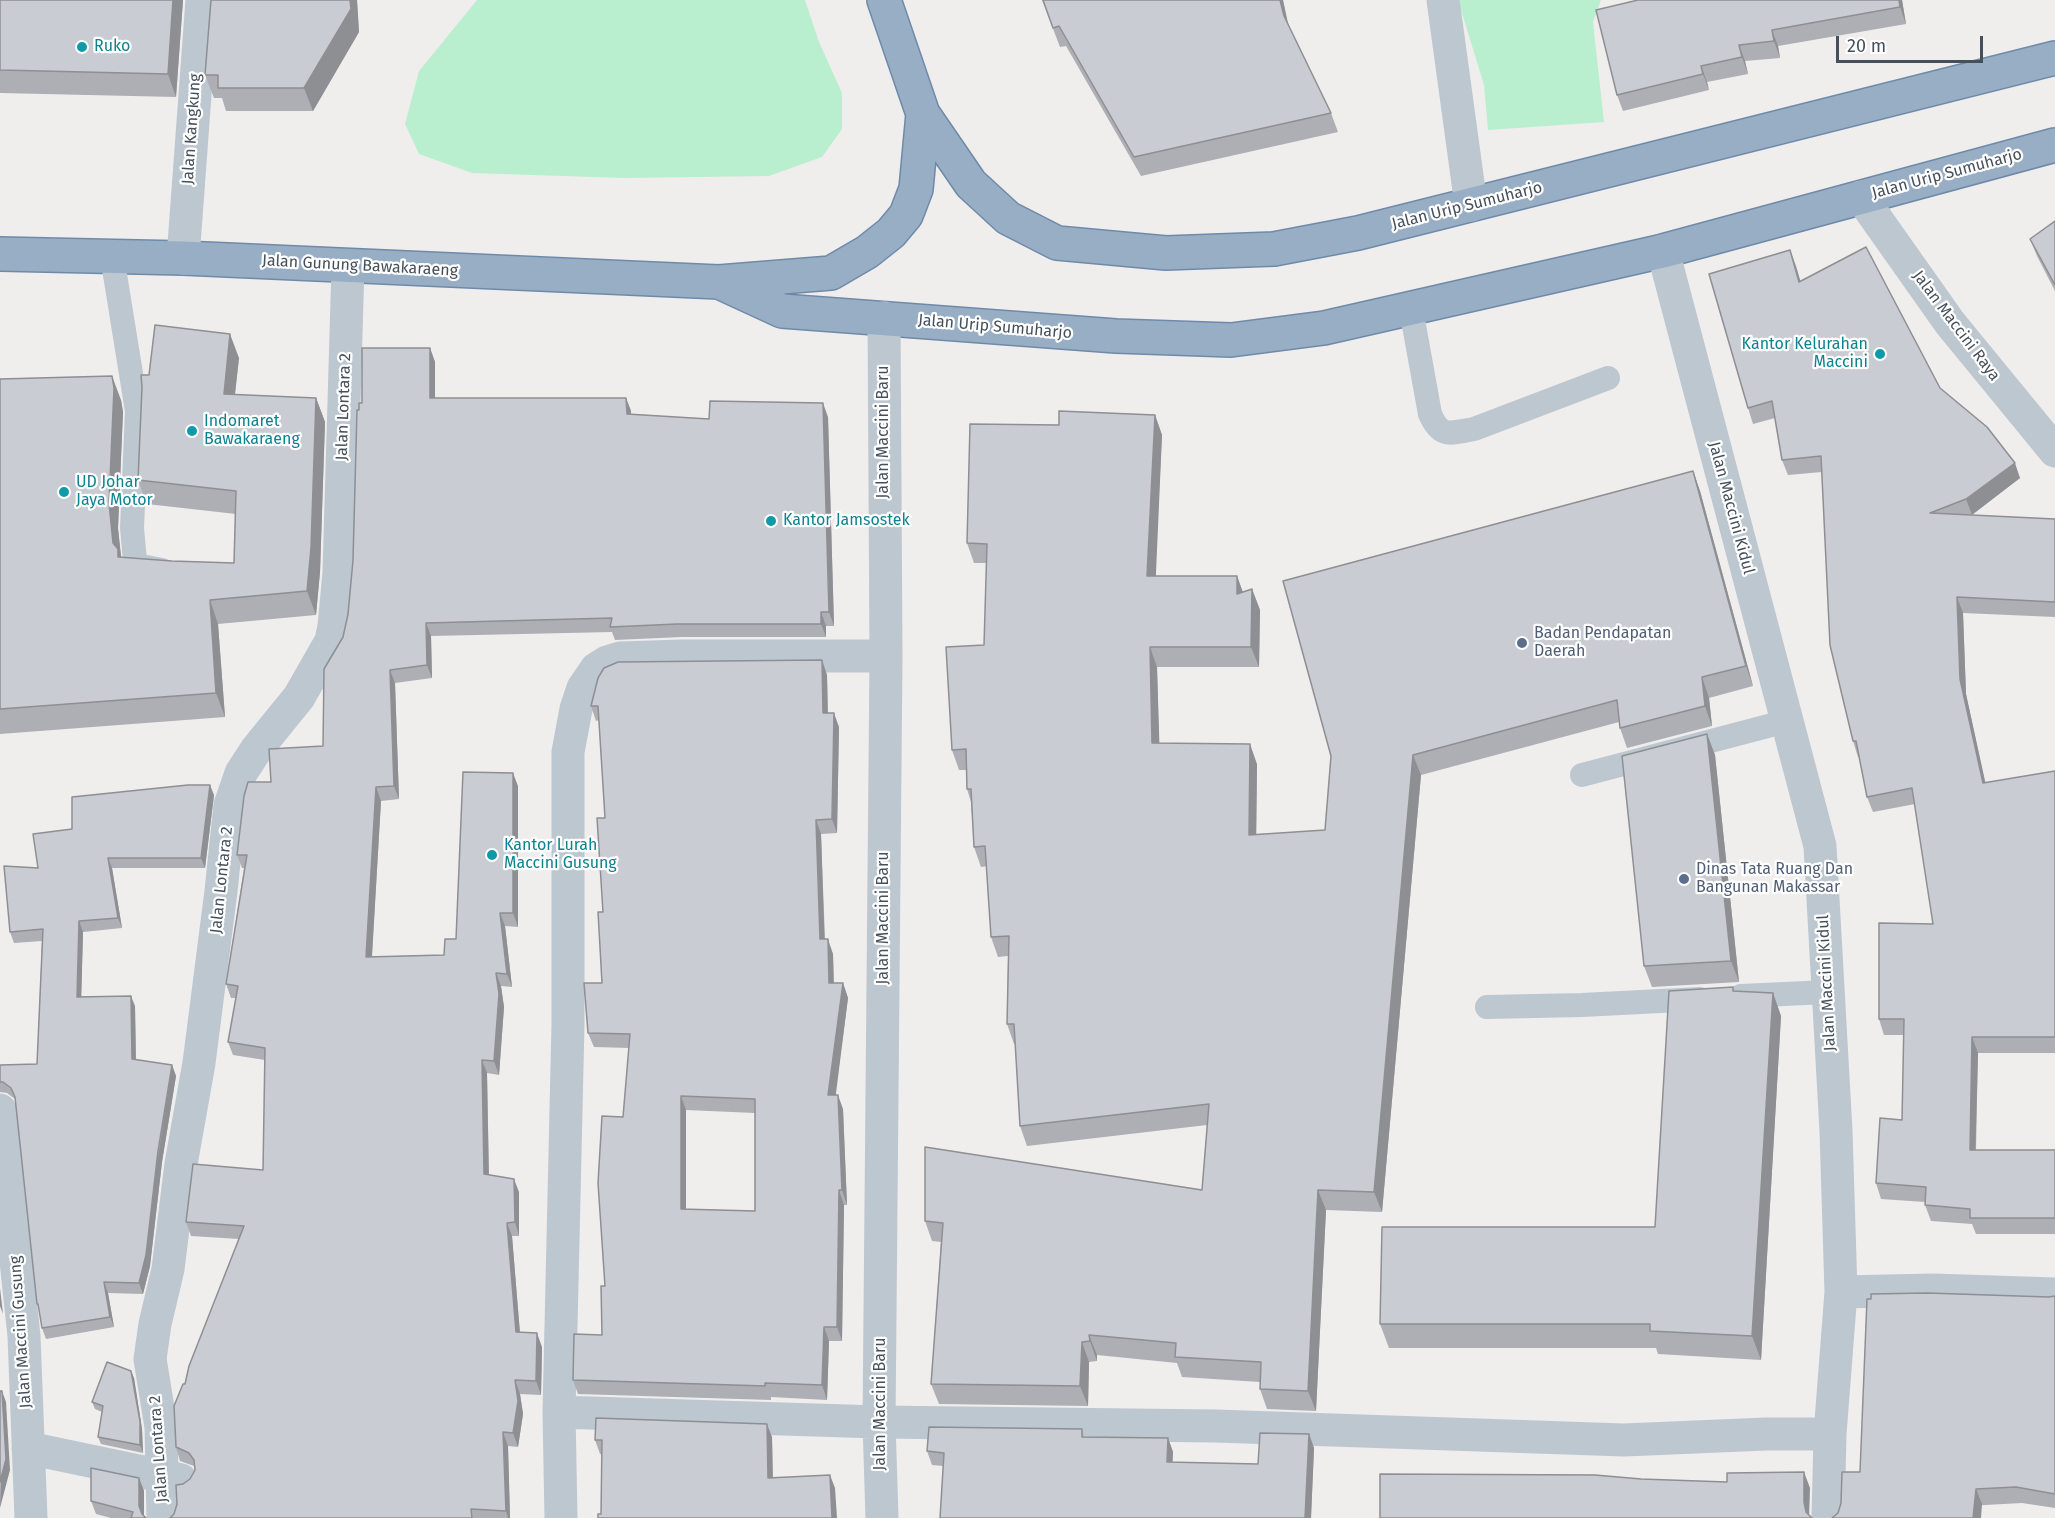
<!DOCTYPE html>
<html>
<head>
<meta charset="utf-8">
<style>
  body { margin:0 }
  #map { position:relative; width:2055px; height:1518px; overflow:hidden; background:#f0eded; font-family:"Fira Sans",sans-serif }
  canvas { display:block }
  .scale { position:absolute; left:1836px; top:36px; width:147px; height:27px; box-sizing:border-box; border:3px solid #45505b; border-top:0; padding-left:8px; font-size:18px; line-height:21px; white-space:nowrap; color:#45505b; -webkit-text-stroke:4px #fff; paint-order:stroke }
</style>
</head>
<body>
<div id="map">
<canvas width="2055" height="1518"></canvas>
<div class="scale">20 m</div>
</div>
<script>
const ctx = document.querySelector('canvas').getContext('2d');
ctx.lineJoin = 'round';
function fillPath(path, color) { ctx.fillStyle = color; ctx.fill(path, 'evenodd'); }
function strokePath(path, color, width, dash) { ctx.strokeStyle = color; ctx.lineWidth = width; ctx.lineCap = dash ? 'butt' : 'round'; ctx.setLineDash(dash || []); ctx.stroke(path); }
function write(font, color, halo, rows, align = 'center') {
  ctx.font = font + ' "Fira Sans",sans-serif'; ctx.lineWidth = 4.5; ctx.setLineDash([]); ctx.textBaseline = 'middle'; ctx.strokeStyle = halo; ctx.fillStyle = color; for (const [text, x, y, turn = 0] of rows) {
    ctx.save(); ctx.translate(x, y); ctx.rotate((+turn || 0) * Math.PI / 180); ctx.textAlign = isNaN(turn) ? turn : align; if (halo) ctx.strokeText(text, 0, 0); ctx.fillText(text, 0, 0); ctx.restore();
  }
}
const green = new Path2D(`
  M477,0H805L819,42L842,93V129L822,157L769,176L624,178L472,173L419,154L405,124L419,71Z
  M1458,0H1601L1593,22L1604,122L1488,130L1484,85Z`);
const service = new Path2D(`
  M112,256L137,411L132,528L135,561L141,566L162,570
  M1411,309L1430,414C1441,439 1450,433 1474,429L1608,378
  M1582,775L1787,721
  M1741,996L1827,992
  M1487,1007L1582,1005L1700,999`);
const minor = new Path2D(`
  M1443,0L1471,205
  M1663,251L1820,846L1836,1131L1841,1292L1830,1434L1828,1518
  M183,258L202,0
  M0,1110L24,1336L31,1518
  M1841,1292L1933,1290L2055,1294
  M559,1412L879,1422L1216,1426L1624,1440L1766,1434H1830
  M28,1448L181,1480
  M163,1518L161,1427L150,1359L155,1324L168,1269L181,1164L199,1063L221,891L230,805L241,773L256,750L299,697L331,641L334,626L339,573L348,266
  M561,1518L559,1412L568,1024V752L576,709L583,688L596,669L607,662L620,658L682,656H886
  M882,1518L879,1422L886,656L884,318`);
const tertiary = new Path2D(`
  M1861,197L1950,323L2055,451`);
const trunk = new Path2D(`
  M884,0L923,114L971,184L1008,218L1057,243L1166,253L1274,249L1358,233L2055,58
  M0,254L183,258L719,282L831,273L867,252L891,233L906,215L916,189L923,114
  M719,282L782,311L1116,336L1231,340L1324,328L1663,251L2055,145`);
const wall = new Path2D(`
  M0,0H183L176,97L0,93Z
  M211,0H357L359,32L313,111H226L222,98H214L205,75Z
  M1042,0H1283L1289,27L1331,113L1338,132L1141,176L1066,46L1060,47Z
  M1638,0H1902L1906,24L1778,46L1780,58L1745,61L1748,74L1707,82L1709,90L1623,111L1617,95Z
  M2055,221V291L2037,256L2030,239Z
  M1790,250L1800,281L1940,388L2020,478L1971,515L2055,519V617L1963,613L1966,694L1985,783L2055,771V1053H1978L1976,1150H2055V1234H1976L1972,1224L1931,1221L1925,1205V1202L1881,1199L1876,1183L1902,1120L1904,1035H1884L1879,1019L1933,924L1915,804L1873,812L1867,797L1860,757H1858L1853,741L1822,472L1788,475L1782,460L1775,418L1753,424L1748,408Z
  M430,348L435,362V398H626L631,411V414L709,419L828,417L834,626H826V637H682L615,640L612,632L431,636L432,678L395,683L399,799L381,801L372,957L444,955L456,939L518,786V927L505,926L512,987L501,986L504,1007L499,1075L487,1073L489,1175L519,1192V1236H512L520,1333L542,1347L541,1395L520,1394L523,1414L518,1447L508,1446L510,1518H170L174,1514L183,1484L190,1479L195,1470L194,1466L180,1461L176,1447L185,1384L239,1239L191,1236L186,1222L263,1170L265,1060L233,1055L228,1042L236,998H231L226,984L244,868H242L237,855L271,782L323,746L343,637L348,614L353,560L359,410L362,403Z
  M239,358L235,395L316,398L325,422L320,572L316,615L218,624L225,717L0,734V379L121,400L123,412L118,528L121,557L172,561L234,563L236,514L147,504L138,480L149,375Z
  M1155,415L1162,435L1155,576H1237L1243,592L1252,589L1260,610L1259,667H1157L1159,743L1257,764L1256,835L1325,830L1693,471L1700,491L1753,686L1709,698L1712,726L1627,748L1620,728L1619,722L1421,775L1382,1212L1326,1210L1316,1411L1267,1409L1260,1389V1382L1182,1377L1177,1363L1097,1355V1361L1089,1362L1088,1406L939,1404L931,1384L941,1242L932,1241L925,1221L1202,1190L1207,1125L1027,1146L1020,1126L1015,1044H1014L1007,1024L1008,956L998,957L991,937L987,866L981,867L974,847L971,802L967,789L966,770H959L952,750L984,645L987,563H974L967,543L1059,425Z
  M822,660L827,675L828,713L839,727L837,833L821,834L825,939L833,954L834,983H843L848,998L835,1095L843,1109L847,1205H844L842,1341H829L827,1400L771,1397V1400L578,1394L573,1380L602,1335L605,1286L623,1117L629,1048L594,1047L588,1033L602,983L605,818L599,720L596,721L591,706ZM686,1110L755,1113V1211L686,1209Z
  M1707,734L1715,755L1739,982L1652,987L1644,966Z
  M214,795L205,868H112L122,928L83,932L81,997L135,1006L136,1060L172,1065L176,1076L162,1162L150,1266L143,1294L108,1293L114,1327L46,1339L42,1328L40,1312L37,1304L15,1099L7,1093L0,1092V1065L37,1064L42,941L14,943L10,932L38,868L72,829Z
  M1733,987L1734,991L1773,993L1781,1016L1761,1360L1658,1354L1656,1348H1389L1380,1324L1655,1227Z
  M2055,1296V1508L2022,1503L1838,1513L1860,1472L2049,1297Z
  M131,1371L134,1378L142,1429L143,1453L101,1444L98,1437L102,1412L95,1409L92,1402Z
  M1082,1429L1084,1437L1168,1438L1173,1452L1172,1463L1258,1464L1309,1434L1314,1448L1311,1518H940L943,1466L932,1465L927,1451Z
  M772,1437L773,1478L835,1488L601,1514L602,1454H600L595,1440Z
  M139,1478L144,1491V1516L146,1518H111L96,1514L91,1501Z`);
const shadedWall = new Path2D(`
  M173,0H183L176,97L168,74Z
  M350,0H357L359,32L313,111L304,88Z
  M1280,0H1283L1290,35L1284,16Z
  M1899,0H1902L1906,24L1900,7Z
  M1772,30L1778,46L1780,58L1774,41Z
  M1739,45L1745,61L1748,74L1742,57Z
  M1701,66L1707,82L1709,90L1703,74Z
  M1790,250L1796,266L1805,297L1799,282Z
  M230,334L239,358L232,419L224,394Z
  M430,348L435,362V411L430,398Z
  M112,376L121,400L123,412L118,528L121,556L127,573V581L113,543L109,503Z
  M316,398L325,422L320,572L316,615L307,591Z
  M626,398L631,411V428L627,414Z
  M823,403L828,417L834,626L829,612Z
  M1155,415L1162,435L1155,596L1147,576Z
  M2015,463L2020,478L1972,515L1966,499Z
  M1693,471L1700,491L1753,686L1746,666Z
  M1237,576L1244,596L1237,594Z
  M1252,589L1260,610L1259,667L1251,647Z
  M1957,597L1963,613L1966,694L1989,799L1983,783L1960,679Z
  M210,600L218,624L225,717L216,693Z
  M821,612L826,626V637L821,624Z
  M426,623L431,636L432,678L427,665Z
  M1150,647L1157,667L1160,763L1152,743Z
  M822,660L827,675L828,727L823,713Z
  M390,670L395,683L399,799L394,786Z
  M1702,677L1709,698L1712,726L1705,706Z
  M834,713L839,727L837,833L832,819Z
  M1707,734L1715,755L1739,982L1731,961Z
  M1250,744L1257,764L1256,855L1249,835Z
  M1413,755L1421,775L1382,1212L1374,1192Z
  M513,773L518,786V927L513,913Z
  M210,785L214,795L205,868L201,858Z
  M376,787L381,801L371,971L366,957Z
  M816,820L821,834L825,954L820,939Z
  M108,858L112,868L122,928L118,918Z
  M500,913L505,926L512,987L507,974Z
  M79,921L83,932L81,1008L77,997Z
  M828,939L833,954L834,998L829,983Z
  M496,973L501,986L504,1007L499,1075L494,1061Z
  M843,983L848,998L834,1109L828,1095Z
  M1773,993L1781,1016L1761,1360L1752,1336Z
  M131,996L135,1006L136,1070L132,1059Z
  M1972,1037L1978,1053L1975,1166L1970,1150Z
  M482,1060L487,1073L489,1187L484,1174Z
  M172,1065L176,1076L162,1162L150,1266L143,1294L139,1283Z
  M838,1095L843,1109L847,1205L842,1190Z
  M681,1096L686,1110V1223L681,1209Z
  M514,1179L519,1192V1236L515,1222Z
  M839,1190L844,1205L842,1341L837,1327Z
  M1318,1190L1326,1210L1316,1411L1308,1391Z
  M507,1223L512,1236L521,1346L516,1332Z
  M104,1282L108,1293L114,1327L110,1317Z
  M0,1288L3,1314L0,1306Z
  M824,1327L829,1341L827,1400L822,1385Z
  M537,1333L542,1347L541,1395L536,1381Z
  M1089,1335L1097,1355V1361L1090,1341Z
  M1082,1342L1089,1362L1088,1406L1080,1386Z
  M131,1371L134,1378L142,1429L143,1453L140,1445Z
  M515,1380L520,1394L523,1414L518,1447L513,1433Z
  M2,1391L6,1402L10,1470L0,1508Z
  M767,1424L772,1437L773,1492L768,1478Z
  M503,1432L508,1446L510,1518H508L506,1511Z
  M1309,1434L1314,1448L1311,1518H1305Z
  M1168,1438L1173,1452L1172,1476L1167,1462Z
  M1804,1472L1810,1488L1809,1518H1808L1804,1502Z
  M830,1475L835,1488L837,1518H832Z
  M139,1478L144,1491V1518H143L139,1506Z
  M1976,1489L1982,1504L1981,1518H1973Z`);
const building = new Path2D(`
  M0,0H173L168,74L0,70Z
  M211,0H350L351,9L304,88H218V75H205Z
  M1043,0H1280L1284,16L1331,113L1134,157L1059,26L1053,28Z
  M1638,0H1899L1900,7L1772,30L1774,41L1739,45L1742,57L1701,66L1703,74L1617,95L1596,10Z
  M2055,221V285L2030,239Z
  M1866,247L1940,388L1987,427L2015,463L1966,499L1930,513L2055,519V602L1957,597L1960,679L1983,783L2055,771V1037H1972L1970,1150H2055V1218H1970V1209L1925,1205L1926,1187L1876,1183L1880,1118L1902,1120L1904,1019H1879V923L1933,924L1912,788L1867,797L1856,741H1853L1830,645L1821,456L1782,460L1772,401L1748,408L1709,274L1790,250L1799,282Z
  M155,325L230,334L224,394L316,398L311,548L307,591L210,600L216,693L0,709V379L112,376L114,388L109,503L113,543L118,549V557L172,561L234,563L236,491L138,480L142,387L141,375H149Z
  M362,348H430V398H626L627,414L709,419L710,401L823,403L829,612H821V624H677L610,627L612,618L426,623L427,665L390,670L394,786L376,787L366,957L444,955L445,939H456L463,772L513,773V913H500L507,974L496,973L499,994L494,1061L482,1060L484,1174L514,1179L515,1222L507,1223L516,1332L537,1333L536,1381L515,1380L518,1401L513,1433L503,1432L506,1511L471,1509L472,1518H170L174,1514L177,1504L176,1485L183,1484L190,1479L195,1470L194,1460L189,1453L176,1447L174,1406L183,1384H185L189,1366L244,1226L186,1222L193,1164L263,1170L265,1048L228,1042L238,986L226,984L247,855H237L244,796L248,782H271L269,749L323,746L324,669L343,637L348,614L353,560L357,410H359V403H362Z
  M1059,411L1155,415L1147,576H1237V594L1252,589L1251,647H1150L1152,743L1250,744L1249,835L1325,830L1331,756L1283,581L1693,471L1746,666L1702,677L1705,706L1620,728L1617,700L1413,755L1374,1192L1318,1190L1308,1391L1260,1389L1261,1362L1175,1357L1176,1343L1089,1335L1090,1341L1082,1342L1080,1386L931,1384L943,1223L925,1221V1147L1202,1190L1209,1104L1020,1126L1014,1024H1007L1009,936L991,937L985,846L974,847L971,789H967L966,749L952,750L946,647L984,645L987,544L967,543L970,424L1059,425Z
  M822,660L823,713H834L832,819L816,820L820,939H828L829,983H843L828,1095H838L842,1190H839L837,1327H824L822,1385L765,1383V1386L573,1380L574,1334L602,1335L601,1286H605L598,1183L602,1116L623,1117L630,1034L588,1033L584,983H602L598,912H603L597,818H605L598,706H591L598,678L604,668L618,662ZM681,1096L755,1099V1211L681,1209Z
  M1707,734L1731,961L1644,966L1622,756Z
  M188,785H210L201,858H108L118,918L79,921L77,997L131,996L132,1059L172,1065L158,1151L146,1255L139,1283L104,1282L110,1317L42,1328L38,1304H37L15,1097L11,1088L3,1082H0V1065L37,1064L43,929L10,932L4,866L38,868L33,834L72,829V797Z
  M1733,987V991L1773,993L1752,1336L1650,1331V1324H1380L1382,1227H1655L1669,991Z
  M1927,1293L2049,1297L2055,1296V1494L2016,1487L1976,1489L1973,1518H1832L1838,1513L1841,1503L1842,1472H1860L1867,1299H1871V1294Z
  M107,1362L131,1371L140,1421V1445L98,1437L103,1406L92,1402Z
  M0,1391H2L6,1459L0,1482Z
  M596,1418L767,1424L768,1478L830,1475L832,1518H598V1514H601L602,1440H595Z
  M929,1427L1082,1429V1437L1168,1438L1167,1462L1258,1464L1260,1433L1309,1434L1305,1518H940L944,1453L927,1451Z
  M91,1468L139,1478V1506L142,1514L146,1518H131L133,1512L91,1501Z
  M1804,1472V1502L1806,1512L1812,1518H1380V1474L1595,1475L1641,1479L1727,1482V1473Z`);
const markers = [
  [82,47,6,"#0f9aa8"],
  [1880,354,6,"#0f9aa8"],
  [192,431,6,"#0f9aa8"],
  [64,492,6,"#0f9aa8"],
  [771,521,6,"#0f9aa8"],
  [1522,643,6,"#5c6f8a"],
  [492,855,6,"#0f9aa8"],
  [1684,879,6,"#5c6f8a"]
];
const cultureNames = [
  ["Ruko",94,47],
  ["Kantor Kelurahan",1868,345,"right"],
  ["Maccini",1868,363,"right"],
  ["Indomaret",204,422],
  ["Bawakaraeng",204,440],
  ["UD Johar",76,483],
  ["Jaya Motor",76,501],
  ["Kantor Jamsostek",783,521],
  ["Kantor Lurah",504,846],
  ["Maccini Gusung",504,864]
];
const streetNames = [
  ["Jalan Kangkung",192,129,-86],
  ["Jalan Urip Sumuharjo",1947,174,-15],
  ["Jalan Urip Sumuharjo",1467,206,-14],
  ["Jalan Gunung Bawakaraeng",360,266,3],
  ["Jalan Maccini Raya",1956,326,53],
  ["Jalan Urip Sumuharjo",995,327,5],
  ["Jalan Lontara 2",344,407,-88],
  ["Jalan Maccini Baru",884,432,-90],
  ["Jalan Maccini Kidul",1731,508,75],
  ["Jalan Lontara 2",222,880,-84],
  ["Jalan Maccini Baru",884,918,-90],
  ["Jalan Maccini Kidul",1827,983,-93],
  ["Jalan Maccini Gusung",21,1332,-94],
  ["Jalan Maccini Baru",881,1404,-90],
  ["Jalan Lontara 2",159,1449,-94]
];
const serviceNames = [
  ["Badan Pendapatan",1534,634],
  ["Daerah",1534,652],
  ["Dinas Tata Ruang Dan",1696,870],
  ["Bangunan Makassar",1696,888]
];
fillPath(green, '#b9efce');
strokePath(trunk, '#6f8aa9', 36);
strokePath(service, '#bdc7d0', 24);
strokePath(minor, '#bdc7d0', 33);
strokePath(tertiary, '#bdc7d0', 33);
strokePath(trunk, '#98aec5', 33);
fillPath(wall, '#adafb5');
fillPath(shadedWall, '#8d8f93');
fillPath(building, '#c9ccd2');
strokePath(building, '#8d8f93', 1.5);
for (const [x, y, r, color] of markers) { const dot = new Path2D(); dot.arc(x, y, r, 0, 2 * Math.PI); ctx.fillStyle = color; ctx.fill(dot); strokePath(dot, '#fff', 2); }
write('16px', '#0d838f', '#fff', cultureNames, 'left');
write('16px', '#45505b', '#fff', streetNames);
write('16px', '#4e5e75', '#fff', serviceNames, 'left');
</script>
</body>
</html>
